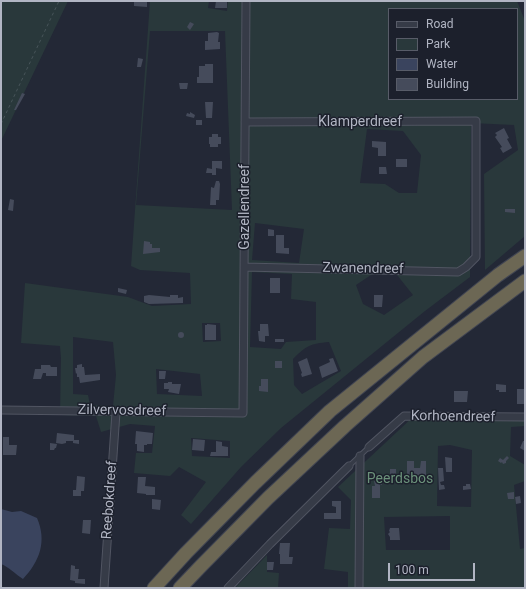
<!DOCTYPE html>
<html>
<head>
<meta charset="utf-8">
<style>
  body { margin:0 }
  #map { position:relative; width:526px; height:589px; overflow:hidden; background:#232836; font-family:Roboto,sans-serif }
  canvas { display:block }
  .frame { position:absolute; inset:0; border:2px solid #b1b5c3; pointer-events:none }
  .legend { position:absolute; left:388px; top:8px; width:130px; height:92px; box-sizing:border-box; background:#1c202c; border:1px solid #585c68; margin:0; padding:5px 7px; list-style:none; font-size:12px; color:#b1b5c3 }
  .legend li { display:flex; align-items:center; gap:8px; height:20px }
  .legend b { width:20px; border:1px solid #585c68 }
  .scale { position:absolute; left:388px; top:563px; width:87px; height:18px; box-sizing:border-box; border:2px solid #b1b5c3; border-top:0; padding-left:5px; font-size:12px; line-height:14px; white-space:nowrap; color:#b1b5c3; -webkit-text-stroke:3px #1c202c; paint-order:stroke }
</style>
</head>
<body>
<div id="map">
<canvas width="526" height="589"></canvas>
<div class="frame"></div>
<ul class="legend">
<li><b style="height:5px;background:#363b47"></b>Road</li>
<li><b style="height:11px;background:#29383b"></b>Park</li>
<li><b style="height:11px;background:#3a445e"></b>Water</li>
<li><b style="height:11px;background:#454b5b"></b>Building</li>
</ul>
<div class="scale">100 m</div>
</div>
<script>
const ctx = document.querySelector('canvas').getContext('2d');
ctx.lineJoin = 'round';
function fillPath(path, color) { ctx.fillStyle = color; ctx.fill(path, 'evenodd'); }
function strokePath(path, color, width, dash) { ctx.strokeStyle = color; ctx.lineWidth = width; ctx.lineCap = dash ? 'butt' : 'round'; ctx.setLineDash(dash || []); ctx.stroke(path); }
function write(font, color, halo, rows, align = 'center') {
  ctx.font = font + ' Roboto,sans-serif'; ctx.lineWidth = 3; ctx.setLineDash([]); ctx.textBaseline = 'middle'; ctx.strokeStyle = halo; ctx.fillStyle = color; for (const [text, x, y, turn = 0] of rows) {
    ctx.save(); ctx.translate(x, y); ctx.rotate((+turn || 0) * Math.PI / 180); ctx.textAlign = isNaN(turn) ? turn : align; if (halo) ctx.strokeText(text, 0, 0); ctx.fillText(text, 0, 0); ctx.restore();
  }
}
const green = new Path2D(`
  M1,1H68L1,141Z
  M150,1H209L208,8L227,11L228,1H517L525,21V236L485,270L484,174L518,150L514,125L471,123L470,277L425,311L281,428L241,467L191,524L181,515L206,482L179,467L170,476L134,473L136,453H152L155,426L130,424L101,432L96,416L60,415L61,358L60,346L21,343L25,283L128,297L152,306L191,304L190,273L140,270L131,266ZM389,9H517V99H389ZM150,31H225L232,210L136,205ZM367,129L403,131L421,155L417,193H399L385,184L360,183ZM255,223L304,229L299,263L252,260ZM252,272L292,274L291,299L316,302V340L286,342L281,349L250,347ZM374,273L397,275L413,295L384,315L363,304L356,285ZM202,323H220L221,341L203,342ZM73,337L113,342L116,375L113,406L90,405L88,395L73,394ZM329,342L341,371L302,394L294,385L293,359C307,345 310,344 329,342ZM156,369L200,374L202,396L157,394ZM191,438L230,441V458L192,456Z
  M414,416L525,417V426L511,427L510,456L525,465V481L514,485L520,549L525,548V588H348V572L324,569L329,528L350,529L351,500L338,487ZM450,445L472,450L471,507L437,506L438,446ZM450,516V550H386L384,517Z
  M267,555V572L279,573L278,588H235Z`);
const water = new Path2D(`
  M1,509L12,512L21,511L37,518C47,541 40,561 23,579C15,574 9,567 1,564Z`);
const building = new Path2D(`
  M134,1H147V7L134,6Z
  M216,1H225V2H227V8H215Z
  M190,22L194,24L190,30L187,27Z
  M217,32L219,33L218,42H220V49L205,50V41H208V33Z
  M138,58L143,59L141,67H137Z
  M205,64H213V83H197V77H199V66H205Z
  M179,83H188L187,89H180Z
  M22,93L25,94L16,110H14Z
  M205,102H213L212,118H206Z
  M190,112L195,115L194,118L186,116L187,113L190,114Z
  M196,120H202V125H196Z
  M504,128L509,138L507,139L512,148L503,153L500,148L502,147L495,137L497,135L495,133Z
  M212,134H218V137H221V144H218V147H210V144H209V137H212Z
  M372,141L386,142V156H378V148L372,147Z
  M396,159H407V167H396Z
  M212,161H222V169L216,168V175H212V173H206L207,168L212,169Z
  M379,167H386L387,174H379Z
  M216,181H219L220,184L219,200H216V205H210L211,187L214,188Z
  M10,199L14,200L13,211L8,210Z
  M505,209H515V213L505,212Z
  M268,229L274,230V236H268Z
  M276,235H284V248H289V254L276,253Z
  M144,241L150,242V244H152V248H160V252L143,254Z
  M270,278H280V293H270Z
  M118,288L127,290L126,294L118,292Z
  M149,295L170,297V295H178V298L183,297V303L149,304L144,302V296Z
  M374,295H383L382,307H374Z
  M207,324L216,325V340H205V325H207Z
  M260,324H268L269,336H265V342L259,341L258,331H260Z
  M178 335a3 3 0 1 1 6 0a3 3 0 1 1-6 0Z
  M275,339H284V342H275Z
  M307,358L312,374L302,377L301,374L302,373L298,362Z
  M333,358L338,371L322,378L319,367L330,362L329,359Z
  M275,361H282V368H275Z
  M82,364V367H84L85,375L100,374V380L80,383L79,377H77V373L76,374L75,368H77V365Z
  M41,365H50L51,367H57V376H46V373H43L41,379H33L35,369H41Z
  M159,371H166L165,379H159Z
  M261,379H268V392L259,391V386H261Z
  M168,382H172V384H181L179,394L168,392L169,389H164V383H168Z
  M496,384L506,385V392H499V390H496Z
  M517,389H525V404H517Z
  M454,391H468L467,402H454Z
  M136,431L153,433L152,444H147V445H144V452L137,451V444H135Z
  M57,433L74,435V440H79V444L73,443V441H66V443L62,444L56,443Z
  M3,437H9V445H17L16,455H3Z
  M193,439L205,440L204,451L192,450Z
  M216,441L222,442V446L228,447V456H210L211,452H216Z
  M523,441H525V451L520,448Z
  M50,443L57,444L56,448H55L54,450H50Z
  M507,456L509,458L506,461V463L503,464L502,462L501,463L498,461L500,458L503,460Z
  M445,457L452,458V472H446Z
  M407,461H414V468H420L421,461H426V479L407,478Z
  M438,468H443L444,481L440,482L441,485H444L445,489L439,490Z
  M390,469H396V481H390Z
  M77,476L85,477L84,491H81V496H73V490H76Z
  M138,477H146L145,486L155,487V495H146V494L137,493Z
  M374,481H382V485H380V498H372V486H375Z
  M466,484H470L471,489L463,490V486H466Z
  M514,492V499H508L507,493Z
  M520,496L521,503L516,504L515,497Z
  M152,499L161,500L160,510L152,509Z
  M332,501H341V519H324V513H336V507L332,506Z
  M83,520H91L90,534L82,533Z
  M390,528H399L400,540H390V537L388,534L390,532L389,531Z
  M280,543H290L289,557H293L292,564H280V554H279Z
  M267,562H274L273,570H267Z
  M71,565L75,566V569H79L78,579H85V584L75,583V581L70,580Z`);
const path = new Path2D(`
  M1,124L59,1`);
const lane = new Path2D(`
  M349,466L369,447`);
const street = new Path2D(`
  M244,267L458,272L466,267L476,257V121L245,122
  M1,410L243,413L246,1
  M369,447L404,416L525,417
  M104,588L116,412
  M228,588L270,544L349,466
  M359,588L360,456`);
const highway = new Path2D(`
  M154,588L186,553L255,483L330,411L498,275L525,256
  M180,588L201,566L268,498L345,426L423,357L525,281`);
const streetNames = [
  ["Klamperdreef",360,122],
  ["Gazellendreef",245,207,-90],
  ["Zwanendreef",363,269,1],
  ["Zilvervosdreef",122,411,1],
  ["Korhoendreef",453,417,1],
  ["Reebokdreef",110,500,-86]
];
const parkNames = [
  ["Peerdsbos",400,479]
];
fillPath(green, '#29383b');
fillPath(water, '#3a445e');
fillPath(building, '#454b5b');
strokePath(lane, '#515562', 5.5);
strokePath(street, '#515562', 9);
strokePath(highway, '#414552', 15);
strokePath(path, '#475459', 1, [3, 3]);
strokePath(lane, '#363b47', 3.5);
strokePath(street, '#363b47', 7);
strokePath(highway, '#6c6754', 13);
write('14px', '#b1b5c3', '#1c202c', streetNames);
write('14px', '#6b917a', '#1c202c', parkNames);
</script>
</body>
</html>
